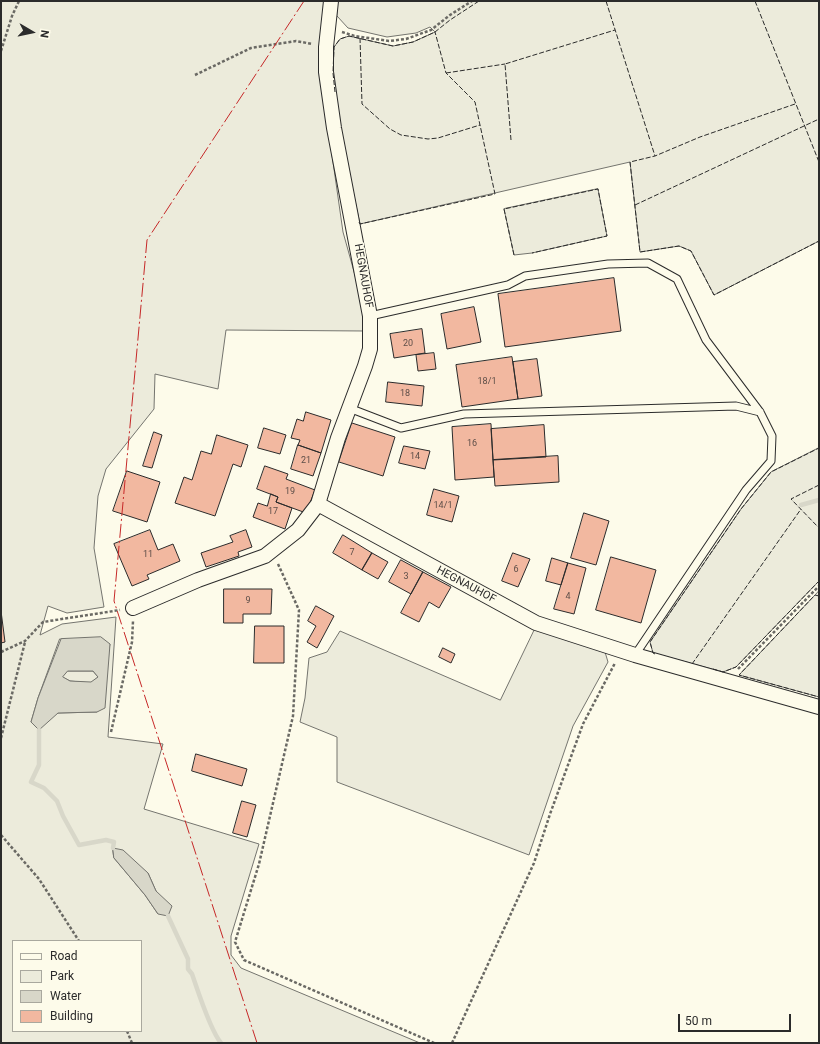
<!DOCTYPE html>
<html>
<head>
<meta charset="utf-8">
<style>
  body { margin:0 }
  #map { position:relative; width:820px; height:1044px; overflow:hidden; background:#fdfbea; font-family:Roboto,sans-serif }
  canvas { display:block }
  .frame { position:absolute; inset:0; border:2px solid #2b2b2b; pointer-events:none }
  .legend { position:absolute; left:12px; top:940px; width:130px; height:92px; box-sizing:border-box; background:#fdfbea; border:1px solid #a9a89e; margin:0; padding:5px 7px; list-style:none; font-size:12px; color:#2b2b2b }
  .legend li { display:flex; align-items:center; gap:8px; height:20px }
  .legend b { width:20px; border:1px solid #a9a89e }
  .north { position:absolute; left:12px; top:12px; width:40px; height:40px; -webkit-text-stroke:3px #fdfbea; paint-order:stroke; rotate:99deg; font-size:11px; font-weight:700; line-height:16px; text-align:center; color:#2b2b2b }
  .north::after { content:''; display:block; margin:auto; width:14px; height:18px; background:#2b2b2b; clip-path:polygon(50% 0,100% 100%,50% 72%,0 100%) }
  .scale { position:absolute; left:678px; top:1014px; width:113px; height:18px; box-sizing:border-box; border:2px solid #2b2b2b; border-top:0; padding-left:5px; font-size:12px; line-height:14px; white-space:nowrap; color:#2b2b2b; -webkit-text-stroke:3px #fdfbea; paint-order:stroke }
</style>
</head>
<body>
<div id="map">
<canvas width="820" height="1044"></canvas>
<div class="frame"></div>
<ul class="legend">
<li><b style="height:5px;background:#fdfbea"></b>Road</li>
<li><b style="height:11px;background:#ecebdb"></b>Park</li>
<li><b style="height:11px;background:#d8d7c9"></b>Water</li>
<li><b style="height:11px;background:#f2b8a0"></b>Building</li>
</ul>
<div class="north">N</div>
<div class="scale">50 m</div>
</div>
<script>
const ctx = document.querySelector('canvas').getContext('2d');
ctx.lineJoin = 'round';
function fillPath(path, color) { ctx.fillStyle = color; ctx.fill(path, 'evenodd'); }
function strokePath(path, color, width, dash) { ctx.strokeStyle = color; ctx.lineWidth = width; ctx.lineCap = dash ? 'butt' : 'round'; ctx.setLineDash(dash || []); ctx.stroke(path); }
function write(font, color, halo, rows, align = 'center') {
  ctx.font = font + ' Roboto,sans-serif'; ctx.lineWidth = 3; ctx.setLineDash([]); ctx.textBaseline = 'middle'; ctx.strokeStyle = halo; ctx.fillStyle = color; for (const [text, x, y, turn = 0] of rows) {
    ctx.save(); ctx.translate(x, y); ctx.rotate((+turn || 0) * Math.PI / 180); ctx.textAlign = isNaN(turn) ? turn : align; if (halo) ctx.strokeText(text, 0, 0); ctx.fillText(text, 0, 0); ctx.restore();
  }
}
const green = new Path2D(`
  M1,1H327L320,71L343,232L363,304L365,331L226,330L218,389L155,374L154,409L106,469L98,496L94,548L104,607L67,613L48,606L40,635L62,624L116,617L108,737L163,744L144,809L259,844L231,936V955L241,968L420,1043H1ZM60,639L110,644L97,712L58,713L31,722L38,698ZM113,849L148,873L156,891L158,914L145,895L114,858ZM13,941H141V1031H13Z
  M338,1H819V241L714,295L691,251L679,246L640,252L630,162L360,224L342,140L333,73L334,47L340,39L349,36L393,46L413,42L435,32L430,27L416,33L387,37L348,28L337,16Z
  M598,189L607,236L532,253L514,255L504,209Z
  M819,448V581L736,667L723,672L653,653L650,642L741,509L771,472Z
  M819,591V697L739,675L815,595Z
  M535,629L605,652L608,662L573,726L529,855L337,782V737L300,722L305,698L309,658L327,652L340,631L500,700Z
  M68,671H93L98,677L91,683L70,681L62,677Z`);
const water = new Path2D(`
  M101,637L110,644L105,708L97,712L58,713L39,730L31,722L38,698L61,639ZM68,671H93L98,677L91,682L70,681L63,677Z
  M113,848L123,850L148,873L156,891L172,906L168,916L158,914L145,895L114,858Z`);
const stream = new Path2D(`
  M801,505L819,500
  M39,730V765L31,782L44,788L57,801L63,816L79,845L106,840L114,842L113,848
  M168,916L188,959V969L192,974C198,991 210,1030 221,1043`);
const building = new Path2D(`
  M614,278L621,331L505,347L498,294Z
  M474,307L481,342L447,349L441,314Z
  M422,329L425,353L394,358L390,334Z
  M434,353L436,369L418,371L416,355Z
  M512,357L518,399L462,407L456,365Z
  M537,359L542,396L518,399L513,362Z
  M388,382L424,386L422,406L386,402Z
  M306,412L331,420L321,453L298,445L300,440L291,438L297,419L303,421Z
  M352,423L395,437L383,476L339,462Z
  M491,424L494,477L455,480L452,427Z
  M544,425L546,457L493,460L491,429Z
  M264,428L286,435L280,454L258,448Z
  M154,432L162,435L152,468L143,466Z
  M217,435L248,445L241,467L233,464L215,516L175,503L184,477L192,480L201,451L211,454Z
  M298,445L321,453L313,476L291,469Z
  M404,446L430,451L425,469L399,463Z
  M558,456L559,482L495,486L493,460Z
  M265,466L288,474L286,479L315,490L306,513L276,502L278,497L257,489Z
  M127,471L160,482L147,522L113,511Z
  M434,489L459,496L452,522L427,515Z
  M271,494L278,497L276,502L292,508L285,529L253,517L258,503L267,506Z
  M584,513L609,521L596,565L571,558Z
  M150,530L158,550L173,544L180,561L147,575L149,579L132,586L114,544Z
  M246,530L252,547L238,552L239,556L206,567L201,553L233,542L230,536Z
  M343,535L372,553L362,570L333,553Z
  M372,553L388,562L378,579L362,570Z
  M513,553L530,559L518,587L502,581Z
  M611,557L656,570L641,623L596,610Z
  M552,558L568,563L561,585L546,581Z
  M401,560L423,572L411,594L389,582Z
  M568,563L586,568L574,614L554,609Z
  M423,572L451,587L439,608L429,602L419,622L401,613Z
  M224,589H272L271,614H243V623H224Z
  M316,606L334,616L317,648L307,642L316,626L308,621Z
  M1,611L5,642L1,643Z
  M255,626H284V663H254Z
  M443,648L455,654L451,663L439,657Z
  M196,754L247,769L242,786L192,771Z
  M242,801L256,805L247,837L233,833Z`);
const path = new Path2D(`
  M342,32L355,36L389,41L406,39L431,30L450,15L472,1
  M1,51L12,16L19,1
  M195,75L251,48L296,41L312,44
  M278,564L299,610L293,716L259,864L235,942L244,960L434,1043
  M1,652L25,641L43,622L120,610
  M738,669L819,586
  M111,732L132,642L133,621
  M1,738L25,642
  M1,835L39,879L79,941
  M127,1031L132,1043
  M452,1043L534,863L550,814L583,724L615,663`);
const lane = new Path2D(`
  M370,316L508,285L525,276L608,264L648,263L677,279L706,340L760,412L772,436L771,461L746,490L635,655
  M349,408L401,428L464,414L736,406L760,412`);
const street = new Path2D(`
  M318,504L536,623L635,655L819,707
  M133,608L198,580L265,556L298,530L318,504L338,438L365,366L370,349V316L334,128L326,72V47L331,1`);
const fence = new Path2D(`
  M606,1L655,156
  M755,1L819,162
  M360,38L362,104L390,129L401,135L428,139L438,138L480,125
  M446,73L505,64
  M335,92L333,73L334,47L340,39L349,36L393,46L413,42L435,32L450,20L479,1
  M795,104L700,137L655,156L630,162L640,252L679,246L691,251L714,295L819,241
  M511,140L505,64L615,30
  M635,205L819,119
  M359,222L360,224L495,194L475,102L446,73L435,32
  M514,255L504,209L598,189L607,236L532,253
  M819,485L791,499L819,528
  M819,596L815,595L739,675L819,697
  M655,654L653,653L650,642L741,509L771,472L819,448
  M692,664L801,509
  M713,669L723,672L736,667L819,581`);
const power = new Path2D(`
  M257,1043L114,601L147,240L304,1`);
const numberNames = [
  ["20",408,344],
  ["18/1",487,382],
  ["18",405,394],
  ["16",472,444],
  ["14",415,457],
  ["21",306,461],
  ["19",290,492],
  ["14/1",443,506],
  ["17",273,512],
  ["7",352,553],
  ["11",148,555],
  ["6",516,570],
  ["3",406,577],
  ["4",568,597],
  ["9",248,601]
];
const streetNames = [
  ["HEGNAUHOF",363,276,80],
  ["HEGNAUHOF",466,585,28]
];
fillPath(green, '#ecebdb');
strokePath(green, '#74746e', 1);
fillPath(water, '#d8d7c9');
strokePath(water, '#74746e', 1);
strokePath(stream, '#d8d7c9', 4.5);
fillPath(building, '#f2b8a0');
strokePath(building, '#2b2b2b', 1);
strokePath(lane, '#2b2b2b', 9);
strokePath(street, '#2b2b2b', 16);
strokePath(path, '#6a6964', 2.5, [3, 2]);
strokePath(lane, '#fdfbea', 7);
strokePath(street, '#fdfbea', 14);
strokePath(fence, '#2b2b2b', 1, [5, 2]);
strokePath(power, '#c62828', 1, [14, 3, 2, 3]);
write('9px', '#5d4e48', null, numberNames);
write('11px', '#2b2b2b', '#fdfbea', streetNames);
</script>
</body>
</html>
